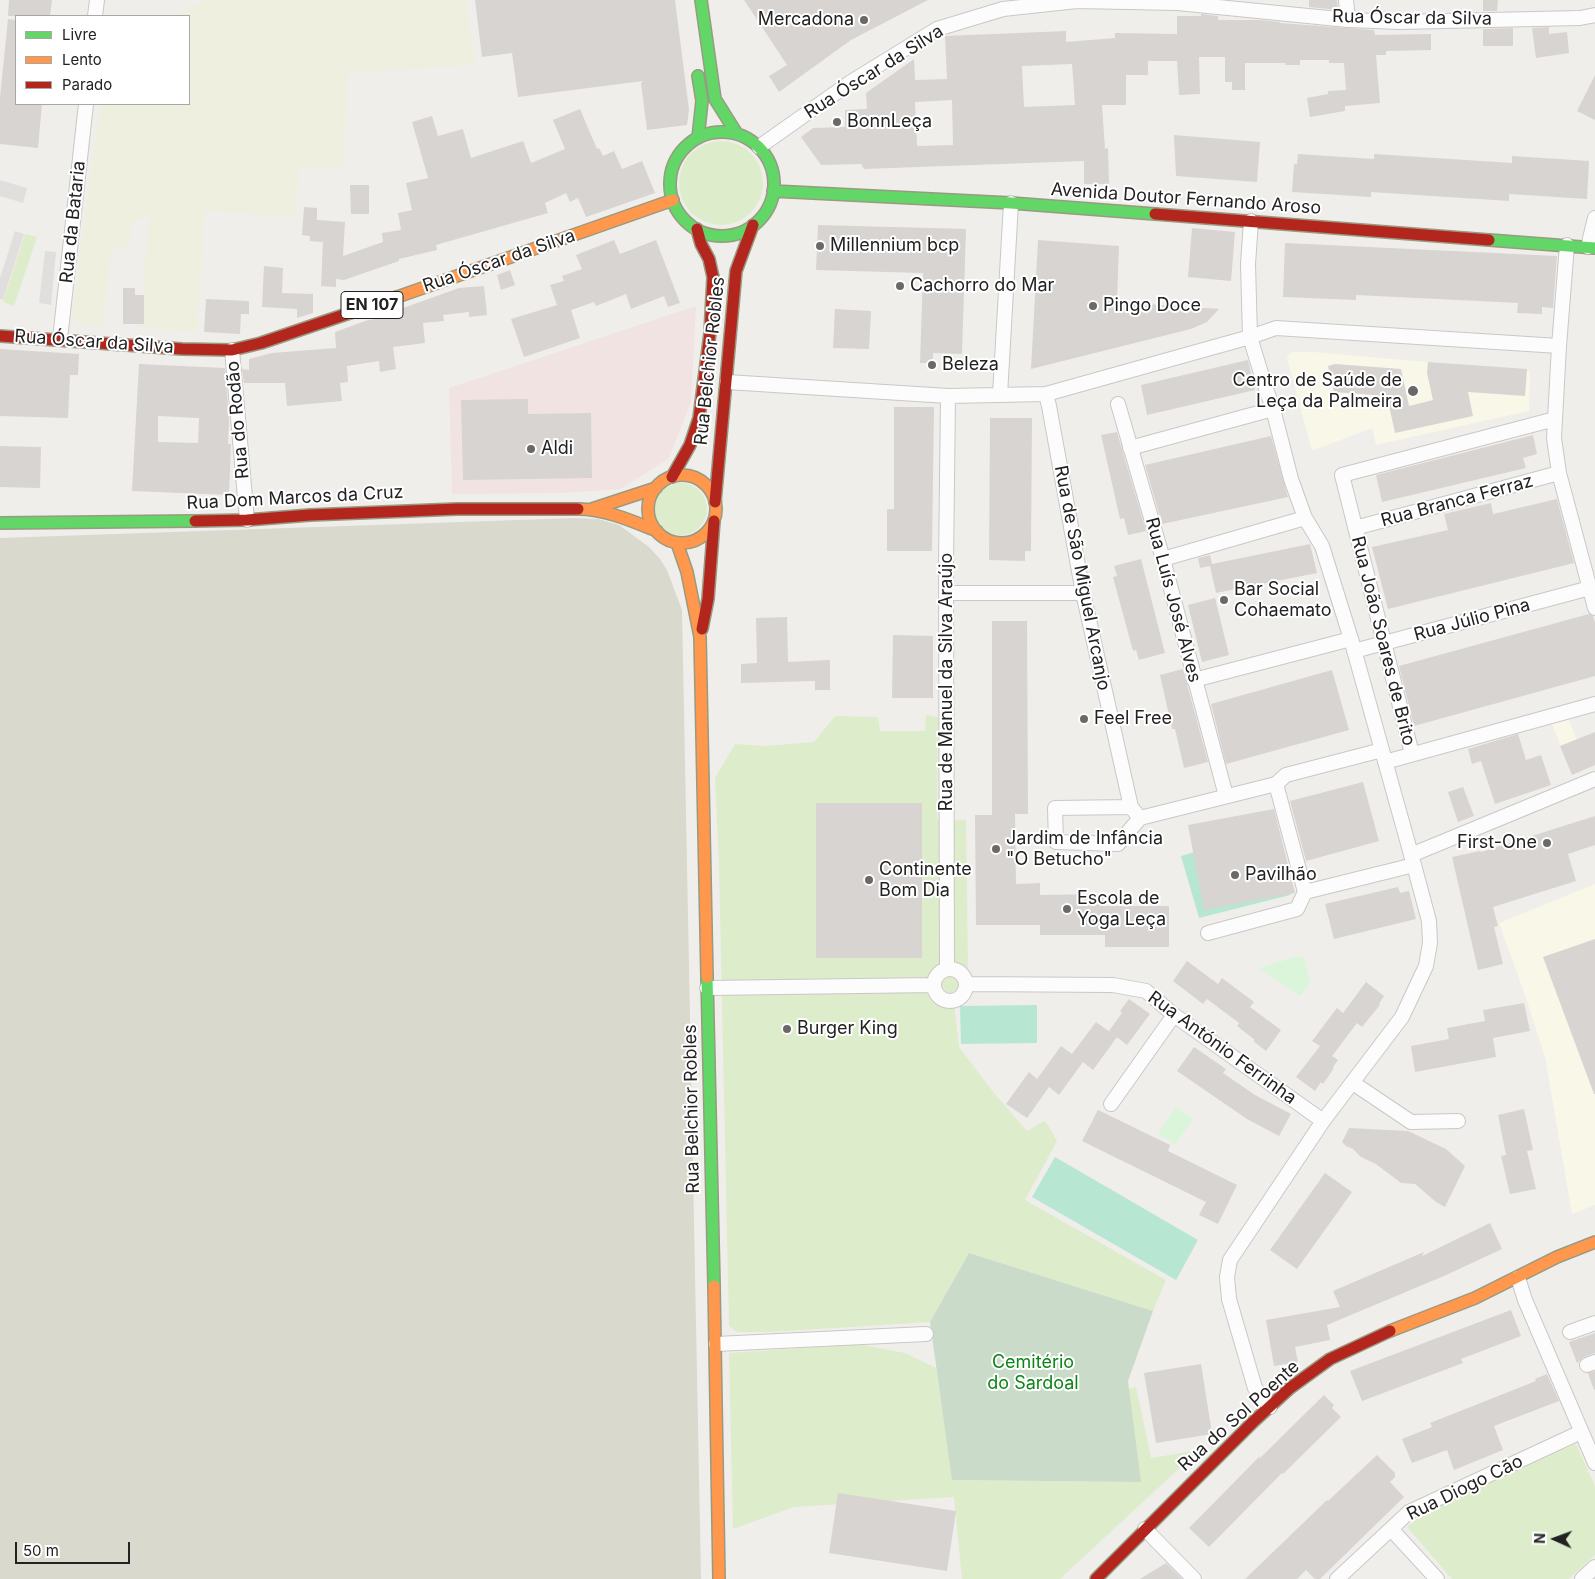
<!DOCTYPE html>
<html>
<head>
<meta charset="utf-8">
<style>
  body { margin:0 }
  #map { position:relative; width:1595px; height:1579px; overflow:hidden; background:#f0eeeb; font-family:Inter,sans-serif }
  canvas { display:block }
  .legend { position:absolute; left:15px; top:15px; width:175px; height:90px; box-sizing:border-box; background:#fff; border:1px solid #a7a7a7; margin:0; padding:6px 9px; list-style:none; font-size:15px; color:#222 }
  .legend li { display:flex; align-items:center; gap:10px; height:25px }
  .legend b { width:25px; border:1px solid #a7a7a7 }
  .north { position:absolute; left:1530px; top:1514px; width:50px; height:50px; -webkit-text-stroke:4px #fff; paint-order:stroke; rotate:272deg; font-size:14px; font-weight:700; line-height:20px; text-align:center; color:#222 }
  .north::after { content:''; display:block; margin:auto; width:18px; height:22px; background:#222; clip-path:polygon(50% 0,100% 100%,50% 72%,0 100%) }
  .scale { position:absolute; left:15px; top:1542px; width:115px; height:22px; box-sizing:border-box; border:2px solid #222; border-top:0; padding-left:6px; font-size:15px; line-height:18px; white-space:nowrap; color:#222; -webkit-text-stroke:4px #fff; paint-order:stroke }
</style>
</head>
<body>
<div id="map">
<canvas width="1595" height="1579"></canvas>
<ul class="legend">
<li><b style="height:6px;background:#63d668"></b>Livre</li>
<li><b style="height:6px;background:#ff974d"></b>Lento</li>
<li><b style="height:6px;background:#b3261e"></b>Parado</li>
</ul>
<div class="north">N</div>
<div class="scale">50 m</div>
</div>
<script>
const ctx = document.querySelector('canvas').getContext('2d');
ctx.lineJoin = 'round';
function fillPath(path, color) { ctx.fillStyle = color; ctx.fill(path, 'evenodd'); }
function strokePath(path, color, width, dash) { ctx.strokeStyle = color; ctx.lineWidth = width; ctx.lineCap = dash ? 'butt' : 'round'; ctx.setLineDash(dash || []); ctx.stroke(path); }
function write(font, color, halo, rows, align = 'center') {
  ctx.font = font + ' Inter,sans-serif'; ctx.lineWidth = 4; ctx.setLineDash([]); ctx.textBaseline = 'middle'; ctx.strokeStyle = halo; ctx.fillStyle = color; for (const [text, x, y, turn = 0] of rows) {
    ctx.save(); ctx.translate(x, y); ctx.rotate((+turn || 0) * Math.PI / 180); ctx.textAlign = isNaN(turn) ? turn : align; if (halo) ctx.strokeText(text, 0, 0); ctx.fillText(text, 0, 0); ctx.restore();
  }
}
const commercial = new Path2D(`
  M696,306L691,402L669,458L621,489L560,493L452,494L449,388Z`);
const education = new Path2D(`
  M1294,352H1313L1530,371L1529,411L1376,445L1372,428L1312,451L1287,358L1290,353Z
  M1569,720L1588,768L1572,775L1552,724Z
  M1595,884V1205L1572,1214L1545,1057L1525,995L1499,923Z`);
const construction = new Path2D(`
  M576,518L598,519L619,525L649,547L660,559L667,570L682,610L701,1579H0V538Z`);
const farmland = new Path2D(`
  M207,0L467,1L475,65L349,73L342,167L299,170L296,217L205,211L197,332L139,328L149,215L132,223L129,249L112,247L103,328L78,325L72,316L100,104H189V16H172Z`);
const grass = new Path2D(`
  M679 183a42 42 0 1 1 84 0a42 42 0 1 1-84 0Z
  M25,234L37,237L14,306L3,302Z
  M655 509a26 26 0 1 1 52 0a26 26 0 1 1-52 0Z
  M926,715L938,717L937,819L966,820L968,969L954,1003L959,1047L994,1093L1027,1131L1044,1121L1048,1125L1057,1141L1025,1200L1166,1280L1153,1311L969,1253L930,1322L771,1332H737L729,1326L719,864L715,778L735,744L766,746L814,742L835,716L878,717L880,731H925Z
  M858,1344L905,1353L936,1368L953,1480L1140,1482L1128,1389L1136,1387L1151,1458L1199,1450L1060,1579H962L954,1497L794,1507L733,1529L729,1353Z
  M1576,1444L1595,1486V1555L1569,1579H1452L1407,1527L1429,1509L1446,1500Z`);
const cemetery = new Path2D(`
  M969,1253L1153,1311L1128,1381L1141,1482L952,1480L930,1322Z`);
const park = new Path2D(`
  M1299,956L1304,958L1310,983L1300,996L1259,968Z
  M1176,1107L1193,1119L1175,1145L1158,1133Z`);
const pitch = new Path2D(`
  M1271,830L1290,895L1199,918L1181,856Z
  M1037,1005V1043L961,1044L960,1006Z
  M1055,1157L1198,1240L1176,1280L1032,1197Z`);
const parking = new Path2D(`
  M0,180L27,188L23,203L0,196Z
  M15,231L24,234L3,300L0,299V278Z
  M45,251L56,252L51,305L39,303Z`);
const building = new Path2D(`
  M9,0H52L50,16H8Z
  M475,0H675L689,110L687,125L647,130L641,83L643,81L518,97L512,53L482,57Z
  M744,0H928L851,40L779,92L769,76L787,65Z
  M1309,0H1337L1338,10L1309,7Z
  M1483,0H1498L1497,11H1483Z
  M1201,14L1218,16V20H1260L1280,22V23L1374,30L1375,35L1431,34V50L1386,51V55H1376L1380,103L1345,106V111L1310,117L1307,98L1328,94V91L1346,90L1344,63H1329V60H1300V65H1285L1286,63H1245V90H1232V82H1225V57H1199L1200,94L1179,95L1177,61H1148V75H1126V105H1102L1105,149L1108,148L1109,184H1084V161L864,169L861,164L821,165L801,137L813,128L845,127V110L867,109L866,93L914,59L915,80L947,79L945,36L1066,31V42L1115,38V33L1177,34V16H1201ZM1072,64L1075,105L1024,107L1022,66ZM952,100L953,145L917,146L915,102Z
  M8,19L16,20V104H42L38,148L0,144V97Z
  M1549,27V34L1567,32L1569,53L1536,58L1532,28Z
  M1513,28V46H1483V29Z
  M1595,75V120L1577,111Z
  M580,109L597,149L599,148L603,156L614,151L622,169L642,161L655,193L586,217L578,198L570,202L566,193L545,203L548,213L436,245L437,250L399,259V261L344,280L336,279V287L321,286L323,242L310,241V236L302,235L304,207L317,208V220L345,222L343,256L383,242L382,233L401,230L398,213L412,210L406,183L428,178L412,122L432,116L438,136L463,129L471,158L523,141L531,163L565,149L553,120Z
  M1174,135L1260,142L1257,182L1176,176Z
  M1298,154L1374,159V154L1512,163V156L1589,161L1587,199L1509,194V201L1371,192V197L1292,192L1294,164H1297Z
  M350,185H369V214H351Z
  M818,225L966,229L962,354L933,353V363H920L923,273L816,270Z
  M1192,228L1235,232L1231,281L1188,277Z
  M614,240L620,254L656,240L680,303L668,307L664,296L631,309L626,294L596,306L594,302L571,310L580,338L524,357L511,319L557,305L550,285L564,281L562,276L582,269L576,255Z
  M1038,240L1119,246L1117,302L1219,309L1207,322L1191,329L1031,369Z
  M1285,243L1557,256L1553,308L1542,307V314L1517,313L1518,303L1356,295V300L1283,297Z
  M264,266L283,268L282,293L313,294V313L297,318V309L262,307Z
  M510,270L515,285L501,290L497,275Z
  M484,286L487,315L469,317V312L443,315L444,321L423,323L425,343L393,347L396,369L380,372L379,361L347,366L348,382L340,383L342,401L287,406L285,383H244L242,369L249,370V359L272,353L336,348L335,332L368,320L392,317V312L459,288Z
  M123,288H135V295H144V324H123Z
  M206,299L249,301V314H241L240,334L204,332Z
  M835,309L871,311L869,349L833,348Z
  M0,349L79,354L78,375H70L68,418L0,416Z
  M1248,360L1255,390L1147,415L1141,385Z
  M1428,362L1527,369L1525,396L1468,392L1473,416L1395,433L1387,396L1334,392L1328,366L1335,364L1401,369L1409,406L1433,400L1427,373Z
  M139,364L225,368L229,419L228,444H231L229,495L132,491ZM158,416L199,418L198,443L158,442Z
  M528,399V414L591,413L592,478L463,480L461,400Z
  M894,407H934L932,551H887V509H894Z
  M990,418H1032L1031,551H1025V561L989,560Z
  M1117,432L1146,531L1128,535L1124,518L1120,519L1101,435Z
  M1533,435L1537,454L1523,458L1526,468L1382,502L1376,475Z
  M1271,436L1288,497L1162,524L1145,465Z
  M0,446L41,447L40,488L0,487Z
  M1557,499L1574,563L1388,609L1372,547L1448,530L1444,514L1491,503L1493,514Z
  M1310,544L1317,573L1216,593L1210,566L1200,568L1198,558L1210,555L1212,564Z
  M1141,559L1165,653L1139,660L1136,650L1133,651L1113,577L1117,576L1114,566Z
  M1215,598L1229,655L1202,662L1188,605Z
  M1589,614L1593,616L1595,623V676L1414,726L1399,666Z
  M787,617L788,662L830,660V690H815V681L741,683V664L757,663L756,618Z
  M992,621H1027L1028,814H1015L1016,884L1040,883V895L1105,894V906H1169V947H1105V935H1040V925H976L975,815H992Z
  M893,635L933,636V698H892Z
  M1183,669L1208,762L1184,768L1175,729H1172L1160,675Z
  M1332,670L1349,730L1226,764L1211,704Z
  M1595,732V765L1572,775L1560,746Z
  M1518,734L1526,760L1541,755L1551,785L1495,804L1481,761L1472,764L1468,749Z
  M1363,782L1379,841L1306,861L1290,801Z
  M1463,787L1474,816L1458,822L1448,792Z
  M816,803H922V958H816Z
  M1274,809L1295,893L1204,910L1188,825Z
  M1595,816V845L1568,854L1576,881L1493,907L1498,926L1494,927L1503,964L1478,970L1452,857L1480,851L1481,852Z
  M1398,887L1400,893L1409,891L1416,919L1334,939L1325,904Z
  M1595,939V1094H1594L1543,957Z
  M1187,961L1218,984L1222,978L1254,1002L1250,1007L1281,1030L1266,1051L1253,1041L1255,1040L1237,1026L1239,1023L1207,999L1203,1004L1173,981Z
  M1366,982L1384,996L1379,1004L1380,1005L1362,1027L1357,1023L1332,1056L1338,1060L1333,1067L1334,1068L1323,1084L1321,1082L1315,1091L1296,1077L1320,1046L1312,1041L1337,1008L1343,1013Z
  M1129,999L1150,1014L1127,1045L1109,1031L1122,1013L1120,1011Z
  M1524,1003L1530,1031L1493,1038L1496,1057L1415,1072L1411,1046L1449,1039L1447,1028L1485,1021L1483,1010Z
  M1096,1022L1117,1037L1093,1070L1083,1062L1059,1095L1049,1087L1027,1118L1006,1104L1029,1072L1037,1079L1061,1046L1072,1054Z
  M1194,1047L1226,1069L1223,1073L1255,1095L1291,1114L1279,1136L1247,1119L1177,1071Z
  M1524,1109L1533,1150L1527,1151L1536,1189L1510,1194L1501,1156L1506,1155L1498,1115Z
  M1098,1110L1170,1145L1168,1151L1237,1185L1218,1224L1199,1215L1206,1202L1082,1141Z
  M1349,1128L1408,1131L1446,1149L1465,1166L1445,1207L1436,1202L1415,1184L1401,1183L1376,1164L1361,1157L1353,1149L1346,1146L1342,1142Z
  M1325,1173L1352,1192L1297,1269L1270,1250Z
  M1490,1223L1502,1249L1444,1276L1327,1325L1330,1340L1295,1347L1298,1362L1274,1366L1266,1320L1340,1307L1333,1291L1424,1252L1422,1256Z
  M1511,1310L1521,1336L1461,1359L1463,1363L1362,1401L1350,1371Z
  M1595,1333V1353L1584,1357L1577,1363L1569,1342Z
  M1201,1364L1212,1434L1156,1443L1144,1373Z
  M1595,1371V1389L1594,1390L1588,1373Z
  M1547,1374L1559,1401L1494,1426L1503,1450L1454,1470L1447,1450L1412,1463L1402,1439L1432,1427L1430,1423L1536,1381L1535,1379Z
  M1324,1395L1334,1405L1332,1408L1341,1417L1283,1474L1282,1473L1209,1547L1189,1528L1259,1457L1260,1458Z
  M1377,1455L1395,1473V1477L1390,1482L1404,1497L1320,1579H1315L1306,1570L1297,1579H1245L1327,1500L1328,1501Z
  M838,1493L956,1511L947,1571L829,1553Z
  M1166,1563L1182,1579H1140Z`);
const street = new Path2D(`
  M1346,0L1348,20
  M95,16L97,0
  M759,147L851,82L937,29L1003,9L1077,1L1178,3L1348,20L1400,22L1580,18L1595,15
  M1251,221L1248,264L1250,337L1264,383L1273,409L1291,479L1305,518L1322,546L1351,639L1414,865L1429,921L1430,943L1426,966L1402,1017L1323,1121L1230,1260L1227,1277L1229,1299L1255,1388L1270,1407
  M1567,245L1559,346L1554,438L1559,473L1595,608
  M1588,247L1595,218
  M60,339L86,104
  M232,350L247,520
  M727,382L948,396L1046,394L1250,337L1276,328L1559,346
  M1046,394L1049,406L1083,593L1131,807L1140,818
  M1000,395L1011,203
  M1118,404L1163,559L1226,796
  M1130,448L1273,409
  M1355,528L1559,473
  M1163,559L1305,518
  M946,593H1083
  M1354,651L1590,588
  M1194,680L1351,639
  M1412,754L1342,475L1555,419
  M1385,762L1595,704
  M1276,784L1305,892
  M1131,807L1055,808L1056,842L1118,844L1140,818
  M1140,818L1276,784L1286,775L1382,750
  M1411,855L1595,779
  M1305,892L1414,865
  M1208,933L1297,909L1305,892
  M934 985a16 16 0 1 1 32 0a16 16 0 1 1-32 0Z
  M947,969L946,565L948,396
  M967,984L1113,985L1146,991L1174,1015L1323,1121
  M707,988L934,985
  M1353,1083L1411,1122L1458,1121
  M1111,1104L1174,1015
  M1518,1278L1525,1300L1595,1463
  M1570,1332L1595,1323
  M716,1344L926,1334
  M1587,1365L1595,1362
  M1145,1529L1194,1579
  M1391,1529L1437,1579
  M1337,1579L1409,1512L1581,1432
  M1582,1579L1595,1567`);
const fast = new Path2D(`
  M701,0L715,99L737,134
  M698,76L702,101L698,138
  M670 184a52 52 0 1 1 104 0a52 52 0 1 1-104 0Z
  M773,191L1011,203L1155,214
  M1489,240L1595,248
  M0,523L195,521
  M707,977L714,1286`);
const slow = new Path2D(`
  M397,297L673,200
  M648 509a34 34 0 1 1 68 0a34 34 0 1 1-68 0Z
  M578,509C605,509 632,521 657,531
  M592,509L656,488
  M677,543L687,572L700,637L707,977
  M714,1286L719,1579
  M1390,1331L1475,1298L1557,1257L1595,1242`);
const jam = new Path2D(`
  M1155,214L1489,240
  M0,336L182,349L232,350L261,343L397,297
  M672,477L690,445L699,418L710,333L713,277L709,259L701,244L697,229
  M715,502L736,271L753,225
  M195,521L247,520L310,515L457,509H578
  M702,629L708,599L714,521
  M1096,1579L1253,1422L1290,1388L1330,1359L1390,1331`);
const markers = [
  [864,20,5,"#6a6968"],
  [837,122,5,"#6a6968"],
  [820,246,5,"#6a6968"],
  [900,286,5,"#6a6968"],
  [1093,306,5,"#6a6968"],
  [932,365,5,"#6a6968"],
  [1413,391,6,"#6a6968"],
  [531,449,5,"#6a6968"],
  [1224,600,5,"#6a6968"],
  [1084,719,5,"#6a6968"],
  [1547,843,5,"#6a6968"],
  [996,849,5,"#6a6968"],
  [1235,875,5,"#6a6968"],
  [869,880,5,"#6a6968"],
  [1067,909,5,"#6a6968"],
  [787,1029,5,"#6a6968"]
];
const shields = [
  [372,305,62]
];
const shieldNames = [
  ["EN 107",372,305]
];
const streetNames = [
  ["Rua Óscar da Silva",1412,18,1],
  ["Rua Óscar da Silva",874,72,-32],
  ["Avenida Doutor Fernando Aroso",1186,199,4],
  ["Rua da Bataria",73,222,-84],
  ["Rua Óscar da Silva",499,261,-19],
  ["Rua Óscar da Silva",94,342,4],
  ["Rua Belchior Robles",710,361,-84],
  ["Rua do Rodão",238,420,-95],
  ["Rua Dom Marcos da Cruz",295,498,-3],
  ["Rua Branca Ferraz",1457,501,-15],
  ["Rua de São Miguel Arcanjo",1082,578,79],
  ["Rua Luís José Alves",1173,600,75],
  ["Rua Júlio Pina",1472,620,-15],
  ["Rua João Soares de Brito",1383,641,76],
  ["Rua de Manuel da Silva Araújo",947,682,-90],
  ["Rua António Ferrinha",1222,1048,36],
  ["Rua Belchior Robles",692,1109,-91],
  ["Rua do Sol Poente",1239,1416,-42],
  ["Rua Diogo Cão",1465,1488,-26]
];
const poiNames = [
  ["Mercadona",854,20,"right"],
  ["BonnLeça",847,122],
  ["Millennium bcp",830,246],
  ["Cachorro do Mar",910,286],
  ["Pingo Doce",1103,306],
  ["Beleza",942,365],
  ["Centro de Saúde de",1402,381,"right"],
  ["Leça da Palmeira",1402,402,"right"],
  ["Aldi",541,449],
  ["Bar Social",1234,590],
  ["Cohaemato",1234,611],
  ["Feel Free",1094,719],
  ["Jardim de Infância",1006,839],
  ["\"O Betucho\"",1006,860],
  ["First-One",1537,843,"right"],
  ["Continente",879,870],
  ["Bom Dia",879,891],
  ["Pavilhão",1245,875],
  ["Escola de",1077,899],
  ["Yoga Leça",1077,920],
  ["Burger King",797,1029]
];
const parkNames = [
  ["Cemitério",1033,1363],
  ["do Sardoal",1033,1384]
];
fillPath(commercial, '#f1e3e1');
fillPath(education, '#f8f7e8');
fillPath(construction, '#d9d9cd');
fillPath(farmland, '#efefdf');
fillPath(grass, '#ddeccb');
fillPath(cemetery, '#cadbca');
fillPath(park, '#daf5da');
fillPath(pitch, '#b7e6d2');
fillPath(parking, '#e0dfde');
fillPath(building, '#d7d4d2');
strokePath(street, '#c9c8c7', 16);
strokePath(fast, '#999a82', 14);
strokePath(slow, '#999a82', 14);
strokePath(jam, '#999a82', 14);
strokePath(street, '#fdfcfc', 14);
strokePath(fast, '#63d668', 11);
strokePath(slow, '#ff974d', 11);
strokePath(jam, '#b3261e', 11);
for (const [x, y, r, color] of markers) { const dot = new Path2D(); dot.arc(x, y, r, 0, 2 * Math.PI); ctx.fillStyle = color; ctx.fill(dot); strokePath(dot, '#fff', 2); }
for (const [x, y, w] of shields) { const box = new Path2D(); box.roundRect(x - w / 2, y - 13.5, w, 27, 4); ctx.fillStyle = '#fff'; ctx.fill(box); strokePath(box, '#222', 1); }
write('bold 16px', '#222', null, shieldNames);
write('18px', '#222', '#fff', streetNames);
write('18px', '#222', '#fff', poiNames, 'left');
write('18px', '#0c8416', '#fff', parkNames);
</script>
</body>
</html>
